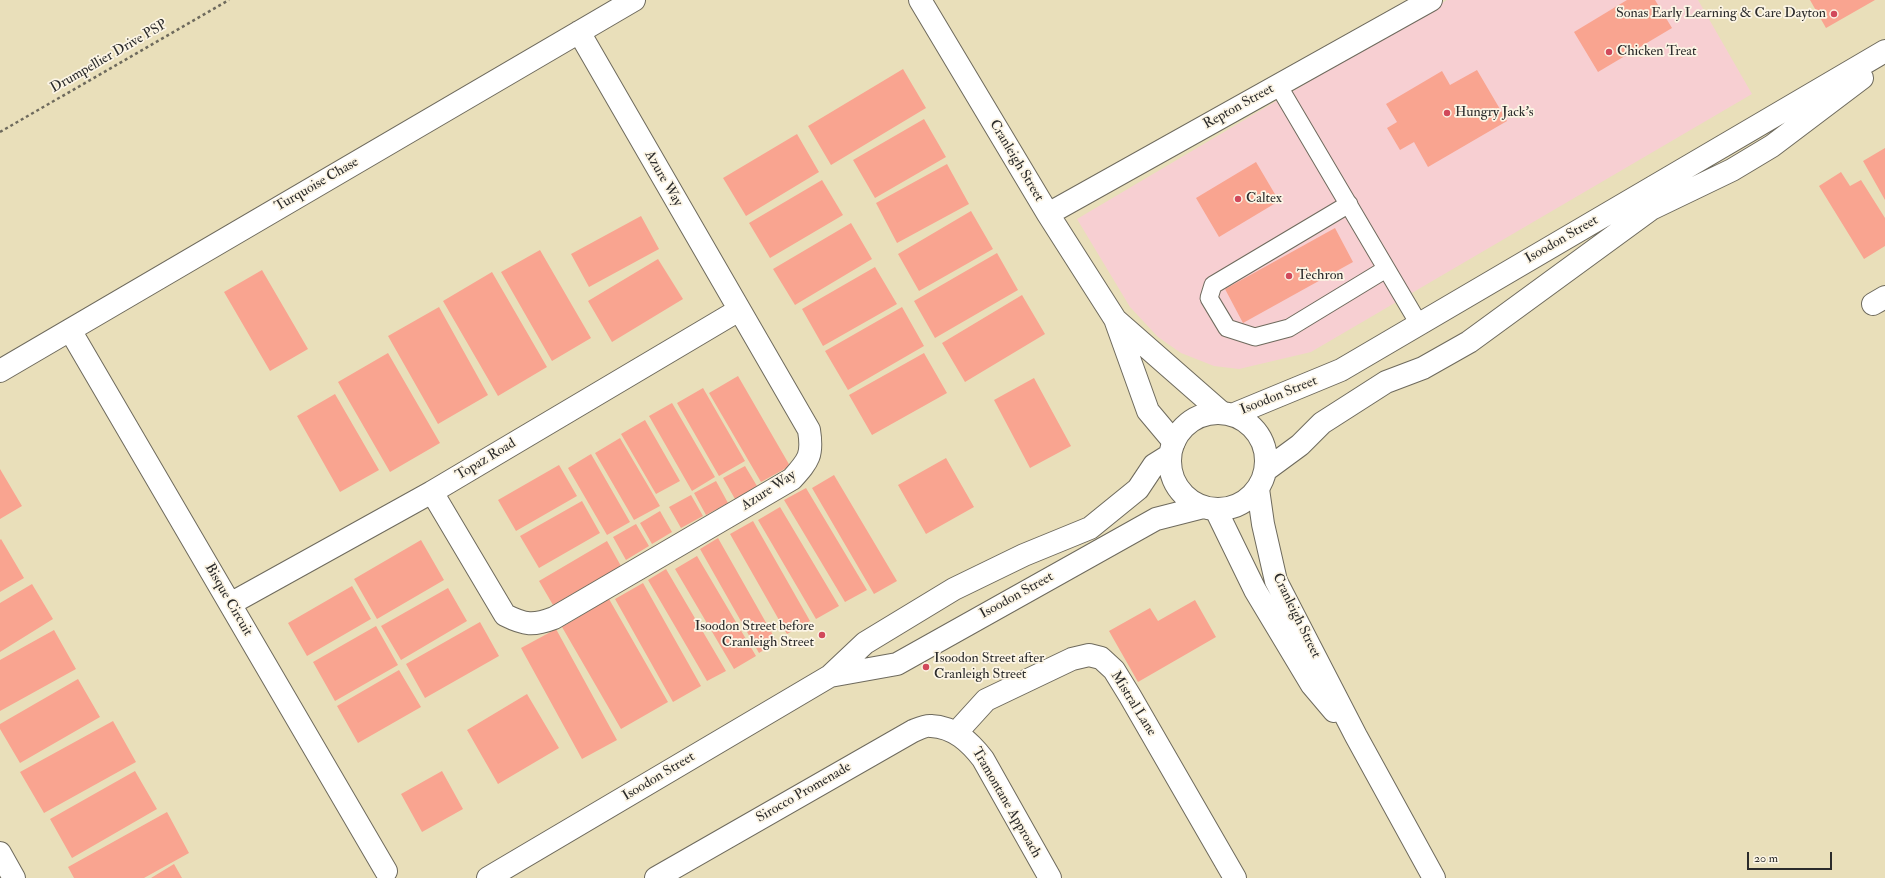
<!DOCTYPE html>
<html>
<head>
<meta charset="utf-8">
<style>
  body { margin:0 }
  #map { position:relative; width:1885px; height:878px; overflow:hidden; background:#e9dfba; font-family:"IM FELL Double Pica",serif }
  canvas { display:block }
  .scale { position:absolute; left:1747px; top:852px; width:85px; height:18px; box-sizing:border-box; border:2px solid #2b2b2b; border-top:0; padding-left:5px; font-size:12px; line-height:14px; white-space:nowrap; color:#2b2b2b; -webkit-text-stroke:3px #fcf5e5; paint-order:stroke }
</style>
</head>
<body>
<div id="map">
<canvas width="1885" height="878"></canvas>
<div class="scale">20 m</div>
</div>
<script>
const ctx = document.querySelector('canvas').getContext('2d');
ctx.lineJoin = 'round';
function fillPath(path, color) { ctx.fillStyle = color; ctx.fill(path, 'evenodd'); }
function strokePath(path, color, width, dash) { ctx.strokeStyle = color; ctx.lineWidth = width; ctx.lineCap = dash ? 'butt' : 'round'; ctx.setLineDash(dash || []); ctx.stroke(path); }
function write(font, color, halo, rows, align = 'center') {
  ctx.font = font + ' "IM FELL Double Pica",serif'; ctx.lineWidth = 3.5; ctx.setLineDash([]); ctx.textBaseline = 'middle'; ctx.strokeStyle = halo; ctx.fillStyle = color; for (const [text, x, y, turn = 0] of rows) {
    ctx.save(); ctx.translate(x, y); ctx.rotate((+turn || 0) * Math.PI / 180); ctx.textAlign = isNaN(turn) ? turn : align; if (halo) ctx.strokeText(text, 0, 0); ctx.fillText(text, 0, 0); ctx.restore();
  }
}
const built = new Path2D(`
  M1447,0H1698L1752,94L1311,352L1239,369L1214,366L1181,353L1158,337L1130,307L1077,219Z`);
const building = new Path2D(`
  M1627,0H1655L1672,28L1598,72L1574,32Z
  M1810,0H1875L1826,28Z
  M903,69L926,108L831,165L808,126Z
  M1477,70L1507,121L1428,167L1414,142L1400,150L1387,128L1397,122L1386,104L1442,71L1450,85Z
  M924,119L946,157L875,198L853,160Z
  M797,134L819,172L746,216L723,178Z
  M1885,148V200L1863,161Z
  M1256,162L1279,201L1219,237L1196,198Z
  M947,164L969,204L897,243L876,203Z
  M1841,172L1850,186L1861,180L1885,218V246L1864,259L1819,186Z
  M822,180L843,215L770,258L749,223Z
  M971,211L993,249L919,291L898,254Z
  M641,216L659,249L589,287L571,254Z
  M851,223L872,259L795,305L773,269Z
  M1335,228L1353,262L1243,323L1225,289Z
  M540,250L591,338L552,361L501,272Z
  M997,253L1018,290L935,338L914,301Z
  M658,259L683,299L612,342L588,301Z
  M875,267L897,304L823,346L802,309Z
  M262,270L308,349L270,371L224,292Z
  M492,272L547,367L498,396L443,301Z
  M1022,295L1045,334L965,382L942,343Z
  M439,307L488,395L438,424L388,336Z
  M902,307L924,346L848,390L825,351Z
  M388,353L440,443L390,472L338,382Z
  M924,353L947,393L872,435L849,395Z
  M738,376L790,466L761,482L709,393Z
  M1034,378L1071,446L1030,468L994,400Z
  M703,388L745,461L719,476L677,403Z
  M335,394L379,470L340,492L297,416Z
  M672,403L715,477L692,491L649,416Z
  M645,420L680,481L656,494L621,434Z
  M620,438L660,506L634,520L595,453Z
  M591,454L630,522L607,535L568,468Z
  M946,458L974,507L926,534L898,485Z
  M559,465L577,496L516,531L498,500Z
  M745,466L757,486L735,499L723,478Z
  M0,469L22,506L0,519Z
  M834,475L897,581L874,594L812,488Z
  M716,481L728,503L706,515L694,493Z
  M806,488L867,590L845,602L784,500Z
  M691,495L703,516L681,528L669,507Z
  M582,501L600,533L539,568L520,536Z
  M780,507L839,606L816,619L758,520Z
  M660,511L672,532L652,544L640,523Z
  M753,521L810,621L787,634L730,534Z
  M636,524L649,546L626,560L613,537Z
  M718,538L777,642L759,653L700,549Z
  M1,539L24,578L0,592V540Z
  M421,540L444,580L377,619L354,579Z
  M607,541L621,566L553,605L539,581Z
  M697,556L756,656L734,669L675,569Z
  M666,569L726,671L707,681L648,580Z
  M643,583L701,686L673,702L615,599Z
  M32,584L53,619L0,652V603Z
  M352,586L371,619L307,656L288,623Z
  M448,588L467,621L401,660L381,626Z
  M609,599L668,702L621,729L562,627Z
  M1195,600L1216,637L1138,682L1109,631L1150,608L1158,621Z
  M480,622L499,656L425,698L406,664Z
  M376,626L398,665L335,701L313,662Z
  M556,629L617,740L582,759L521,648Z
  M54,630L76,669L0,711V660Z
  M399,670L421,707L358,743L337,706Z
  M78,679L100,717L20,763L0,729V724Z
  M527,694L559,748L498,784L467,730Z
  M113,721L136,762L44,813L20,772Z
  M135,771L157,809L72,858L50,819Z
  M442,771L463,809L422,832L401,794Z
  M167,812L189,853L144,878H74L68,867Z
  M174,864L182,878H151Z`);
const path = new Path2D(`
  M0,132L229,0`);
const service = new Path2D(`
  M1278,85L1419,324
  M1349,204L1213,285L1209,298L1227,328L1255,337L1289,328L1386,269`);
const minor = new Path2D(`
  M920,0L1048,214L1115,319L1148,411L1174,442
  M1048,214L1431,0
  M1873,304L1885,297
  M1117,321L1222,413
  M70,330L386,871
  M0,371L634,0
  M1258,489L1263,524L1276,581L1356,736L1434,878
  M432,492L505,615C525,625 533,626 554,618L792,479C809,460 813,455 809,430L579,32
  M1216,510L1255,590L1312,685L1334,711
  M230,604L432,492L739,310
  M956,733L986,700L1072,659L1089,655L1101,658L1114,670L1130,696L1235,878
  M0,853L14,878
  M656,878L913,731C918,729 926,725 931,726C954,727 970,742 983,759L1050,878`);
const tertiary = new Path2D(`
  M1170 461a48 48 0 1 1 96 0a48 48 0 1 1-96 0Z
  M1232,415L1341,370L1885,51
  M1266,470L1300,445L1322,423L1386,382L1423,368L1469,342L1651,209L1732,170L1772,146L1862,78
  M830,676L897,664L1156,519L1203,507
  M488,878L830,676L865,643L954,589L1024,555L1090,528L1138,489L1154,465L1170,455`);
const markers = [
  [1834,14,4,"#d1495b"],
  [1609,52,4,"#d1495b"],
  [1447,113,4,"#d1495b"],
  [1238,199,4,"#d1495b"],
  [1289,276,4,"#d1495b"],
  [822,635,4,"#d1495b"],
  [926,667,4,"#d1495b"]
];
const poiNames = [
  ["Sonas Early Learning & Care Dayton",1826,14,"right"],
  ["Chicken Treat",1617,52],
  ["Hungry Jack's",1455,113],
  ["Caltex",1246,199],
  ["Techron",1297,276],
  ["Isoodon Street before",814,627,"right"],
  ["Cranleigh Street",814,643,"right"],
  ["Isoodon Street after",934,659],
  ["Cranleigh Street",934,675]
];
const streetNames = [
  ["Drumpellier Drive PSP",109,57,-30],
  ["Repton Street",1239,107,-29],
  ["Cranleigh Street",1016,161,59],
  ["Azure Way",663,179,60],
  ["Turquoise Chase",317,185,-30],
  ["Isoodon Street",1562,240,-30],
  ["Isoodon Street",1279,396,-22],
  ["Topaz Road",486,460,-31],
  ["Azure Way",769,491,-33],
  ["Isoodon Street",1017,596,-29],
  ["Bisque Circuit",228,600,60],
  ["Cranleigh Street",1296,616,64],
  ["Mistral Lane",1133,704,58],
  ["Isoodon Street",659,777,-31],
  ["Sirocco Promenade",804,793,-30],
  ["Tramontane Approach",1006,803,60]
];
fillPath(built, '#f7cfd2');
fillPath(building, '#f9a490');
strokePath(service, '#6e6a5d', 19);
strokePath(minor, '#6e6a5d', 24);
strokePath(tertiary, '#6e6a5d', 24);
strokePath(path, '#6e6a5d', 2.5, [3, 3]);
strokePath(service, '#fff', 17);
strokePath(minor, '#fff', 22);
strokePath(tertiary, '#fff', 22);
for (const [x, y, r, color] of markers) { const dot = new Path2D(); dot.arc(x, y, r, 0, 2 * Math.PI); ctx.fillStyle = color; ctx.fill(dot); strokePath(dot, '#fcf5e5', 1.5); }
write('14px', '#2b2b2b', '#fcf5e5', poiNames, 'left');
write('14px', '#2b2b2b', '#fcf5e5', streetNames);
</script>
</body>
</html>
